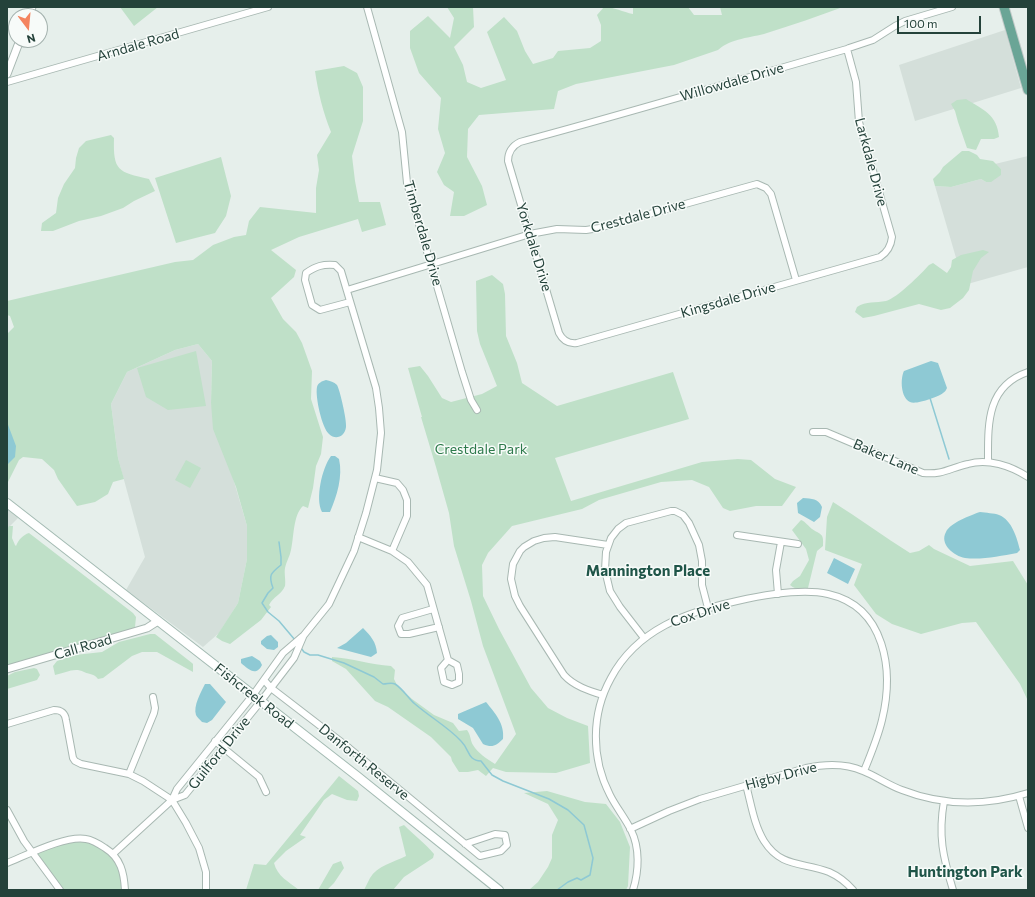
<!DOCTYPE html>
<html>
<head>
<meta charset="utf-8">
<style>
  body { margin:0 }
  #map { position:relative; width:1035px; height:897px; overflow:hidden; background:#e6efeb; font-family:Commissioner,sans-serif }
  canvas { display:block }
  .frame { position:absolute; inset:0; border:8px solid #24423a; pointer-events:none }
  .north { position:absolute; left:8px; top:8px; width:40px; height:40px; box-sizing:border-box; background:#f7fbf9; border:1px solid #a3b1ad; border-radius:50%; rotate:164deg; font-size:11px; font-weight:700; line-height:16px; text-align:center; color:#24423a }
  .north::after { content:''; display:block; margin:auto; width:14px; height:18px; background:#f4845f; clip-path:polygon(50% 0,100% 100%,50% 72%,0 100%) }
  .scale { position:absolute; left:897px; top:16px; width:84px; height:18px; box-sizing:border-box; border:2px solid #24423a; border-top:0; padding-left:5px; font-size:12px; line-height:14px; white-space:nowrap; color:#24423a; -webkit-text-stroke:3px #f7fbf9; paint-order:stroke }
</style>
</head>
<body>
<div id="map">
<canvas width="1035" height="897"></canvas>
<div class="frame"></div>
<div class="north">N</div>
<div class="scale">100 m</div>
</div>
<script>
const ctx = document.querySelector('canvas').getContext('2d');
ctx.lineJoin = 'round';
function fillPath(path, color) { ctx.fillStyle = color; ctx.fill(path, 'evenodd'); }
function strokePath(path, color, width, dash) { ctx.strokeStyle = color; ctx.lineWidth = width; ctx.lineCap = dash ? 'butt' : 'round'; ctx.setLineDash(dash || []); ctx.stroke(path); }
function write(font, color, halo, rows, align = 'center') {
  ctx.font = font + ' Commissioner,sans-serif'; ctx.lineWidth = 3; ctx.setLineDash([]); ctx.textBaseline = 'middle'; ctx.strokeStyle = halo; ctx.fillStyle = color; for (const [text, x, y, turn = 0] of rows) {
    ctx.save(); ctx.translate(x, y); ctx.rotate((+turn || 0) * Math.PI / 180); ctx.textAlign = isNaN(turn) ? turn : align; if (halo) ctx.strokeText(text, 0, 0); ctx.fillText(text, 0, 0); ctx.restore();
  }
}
const built = new Path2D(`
  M1005,30L1021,88L915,121L899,65Z
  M1028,156V267L964,285L935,186L951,187L981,179L986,182L1001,169L995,164Z
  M198,344L212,361L211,403L247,526V559L238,603L219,633L203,647L126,590L145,557L118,458L111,404L127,372L175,350Z
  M7,509L18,518L7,529Z`);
const green = new Path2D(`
  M120,7H158L134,26Z
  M447,7H473L474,27L454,47L463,65L467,82L481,88L506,80L487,32L504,17L517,31L525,51L533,64L553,58L558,51L590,48L601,41V25L597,15L604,7C614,7 623,12 633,14V7H688L694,15H722L720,7H843C818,16 793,25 767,33C751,38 731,38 718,50L674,65L576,84L558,91L554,109L479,115L468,129L467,157L482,186L487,205L464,216H450L454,192L444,185L437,172L445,153L438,129L441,98L419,73L410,48V31L428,16L450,38L454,18Z
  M344,66L357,73L363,87V121L352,156L355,181L359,202H380L386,225L362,232L358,219L299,237L271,250L296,270L294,277L271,298L283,319L296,332L302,343L312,371L311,399L323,437L321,454L316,466L313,488L308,508L303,506C293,515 294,537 291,550C290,556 286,562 285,568C284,573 286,581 285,586C282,594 273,597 269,605L271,607L261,620L230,644L222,641L216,637L238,603L247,559V526L236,487L213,429L211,403L212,361L198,344L175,350L127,372L111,404L118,458L124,479L113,482L108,494L95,502L77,506L58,479L54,470L42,459L23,457L19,460L7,484V334L14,327L10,316L7,315V301L175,262L193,260L213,245L234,237L246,235L249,221L260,207L316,213V188L319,170L317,155L331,132C323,112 318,92 315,71Z
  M966,99C983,110 997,114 999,137L994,139H981L976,150L967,148L958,122L955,111L951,104L957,100Z
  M111,135L114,138C113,171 118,172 149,179L155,191L134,201L123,208L101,216L79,221L53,231H41L42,223L56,213L58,198L64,184L75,168L76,158L79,148L86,141Z
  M962,151H969L977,155L980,159L993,161L1001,169V175L991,182H986L981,179L951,187L935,186L933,179L940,172L943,167Z
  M221,157L231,196L226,216L215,233L176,243L155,178Z
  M983,250L989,252L981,258L973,271L969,290L963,298L950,308L941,310L919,304L874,316L863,318L855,312L857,307C866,301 876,303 886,301C897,298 921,274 929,265L933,263L947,273L951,267L952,260L961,255Z
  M492,275L503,284L505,294L506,336L517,363L522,383L557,406L673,372L689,419L555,458L571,501L702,462L738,459L751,460L775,479L796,487L782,506H756L730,511L723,508L709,487L692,480L661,482L599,500L582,509L512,526L488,553L482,565L483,596L499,629L531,688L548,708L567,718L588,726L590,763L556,773L506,772L493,768L486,776L478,770L468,772H459L452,761L451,757L431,737L388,707L375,701L346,669L332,661V657C352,658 371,665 391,666L395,670L394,679L397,685L412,699L434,715L453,723L459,731L467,730C471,735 470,740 473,745C478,753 487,759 495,764L516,734L483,646L471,601L454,546L449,513L436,467L421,417H422L408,368L420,366L428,376L442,398L451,402L482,394L497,386L480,344L477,331L476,281Z
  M196,351L206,406L168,410L146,397L137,368Z
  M186,460L201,468L190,488L175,480Z
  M833,502C859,518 884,537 910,553L919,551L929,545L934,549L970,566L1013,561L1028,585V701L1020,684L976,622L962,623L921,634L892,624L876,614L854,585L862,564L825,550L827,517Z
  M801,520C806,522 808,526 812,529C821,535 824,533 823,546L817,551L808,588C801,590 796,590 790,585L793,581L800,576L809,560L806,549L792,530Z
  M9,526H13L12,538L15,545L16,546C19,539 23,535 29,533L133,613L136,617L135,627L128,632L7,667V529Z
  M150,634H155L192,663L193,664V672L157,652H142L132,656L103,678L98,679C93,673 91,675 84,672C74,667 66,673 55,675L53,666L57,661L75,655L102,652L119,642Z
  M34,668L37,669L40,675L37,680L7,689V676L15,672Z
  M339,776L358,791L359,796L357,801L347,800L332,794L324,800L300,835L306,837L286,851L274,863C277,876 289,882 299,890H246L254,864L266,865Z
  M547,791L585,802L606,804L620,822L630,847L628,886L626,890H529L538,882L548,867L552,858V835L558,820L548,804L524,793Z
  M404,825C414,835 425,843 434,854L433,858L404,877L393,890H364C366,886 368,882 370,878C377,866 394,862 406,856L399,827Z
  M84,839L114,853L125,890H60L33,853L54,844Z
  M341,861L344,868L334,883L327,890H318L333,864Z`);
const water = new Path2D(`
  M931,361L938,363L947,388C946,390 945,392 943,393C938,397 916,405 910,402C901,398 900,379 904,371Z
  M326,380C330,381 334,382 337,385C340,390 347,421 346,427C345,436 336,441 329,434C322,428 315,397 317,387C318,383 322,381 326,380Z
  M7,422L16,446L15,457L7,465Z
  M331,456H335L339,459C343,476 337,496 330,512H322C315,499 322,468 331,456Z
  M803,498C812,499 818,498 822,507L820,517L814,522L798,513L797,503Z
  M980,512C986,513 994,513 999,515C1012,520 1017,538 1020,550L1017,553C1000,556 982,560 965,558C954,556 939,544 946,532C950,523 971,515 980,512Z
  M834,558L855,569L848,584L827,573Z
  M363,628C371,636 376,642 377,653L371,657L337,648L346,643Z
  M271,635L278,642V647L274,650L267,649L261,644V641L267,636Z
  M252,656L260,661L262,665C256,677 248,669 241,663V659Z
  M205,684H210L226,702L212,720L207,723L202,722C200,720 197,717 196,715C193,706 201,692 205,684Z
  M486,702C495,713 505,724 503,739C496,746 492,748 483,744L473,728L458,719V714Z`);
const stream = new Path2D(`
  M930,398L949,459
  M279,542L281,557V565C271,573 268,575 273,588L268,593L262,603L268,612L279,621L295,640
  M301,648L304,652L310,655H318L344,663L374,677L383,684C388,684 391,682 395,684C403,689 408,698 415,704C430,717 448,727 461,741C470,750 467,760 481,761L492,775L503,781L549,799L568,810L584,825L593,858L590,875L581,880L577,878L568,882L557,890`);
const minor = new Path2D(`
  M367,7L402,132L407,183L462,372L471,400L477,410
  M847,49L856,82L859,122L892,237C891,246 888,252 880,257L577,343C569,344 563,341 559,333L508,161C508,152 512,146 520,142C629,113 738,80 847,49L849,48L873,40L895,26L905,21L952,7
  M7,82L268,7
  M347,290L530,234L557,229L586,230L599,228L757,184L766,188L771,194L796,280
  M813,432H826L923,473C943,475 950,468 968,464C988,458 1011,466 1028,477
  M988,462C988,425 986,386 1028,372
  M375,478L397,483L403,490L407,500V516L392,551
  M737,535L798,544
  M358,537L392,551L408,562L427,585L448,660L441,668L444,682L452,685L459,682V674L457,665L448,660
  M778,594L776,570L781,542
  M433,609L402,618L398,626L401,634H409L439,627
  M644,638L620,607L610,591L605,570L606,552L611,538L618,529L626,523L671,511H675L683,515L689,523L699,545L702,561V585L708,608
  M264,680L271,688L349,748L480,856L501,851L507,845L505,835L495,834L465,844
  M603,695C589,691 574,686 564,675L520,606L515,596L511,579L513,564L520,551L524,547L534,541L544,538L555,537L608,545
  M7,724L54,710C62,710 65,713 66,720L73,758L75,761L81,764L129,774L143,781L172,800L186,823L199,848L206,872V890
  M215,741L259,777L266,792
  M129,774L154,713L155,708L153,697
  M746,785C751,803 754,825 764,841C781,868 803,862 829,872C838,876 846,882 853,890
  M1019,796L1028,828
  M172,800L177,789L253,695L283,653L304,635L329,604L354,551L366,513L377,470L381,433L379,408L376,388L341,271L335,265C323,264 316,266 306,273L305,280L312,305L320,310L350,302
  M944,801C938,836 943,857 953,890
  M7,810L24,841L60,890
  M630,829L669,811L700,799L806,768C825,764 845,763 863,771C876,776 888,785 902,790C943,806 986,806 1028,793
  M114,853L172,800L185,795L261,701L294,658L303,637
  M7,863C27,855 66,835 86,839C93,840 99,844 105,848C121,858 124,873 125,890
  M633,890C639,871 640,848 631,830C625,818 616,807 610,795C591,758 591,714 611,678C637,629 687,612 737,601C764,595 801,588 828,594C886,607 894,671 882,720C878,737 871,754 864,771`);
const tertiary = new Path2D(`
  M29,16L32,7
  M7,74L20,40
  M7,669L147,628L158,621`);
const secondary = new Path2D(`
  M7,503L357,776L499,890`);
const primary = new Path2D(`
  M1004,7L1028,90`);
const streetNames = [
  ["Arndale Road",138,45,-16],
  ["Willowdale Drive",732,82,-16],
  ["Larkdale Drive",871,162,75],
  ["Crestdale Drive",638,216,-15],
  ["Timberdale Drive",423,233,74],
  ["Yorkdale Drive",534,247,73],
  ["Kingsdale Drive",728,300,-16],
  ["Baker Lane",886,457,23],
  ["Cox Drive",700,613,-18],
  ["Call Road",83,647,-16],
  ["Fishcreek Road",254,696,38],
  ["Guilford Drive",219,753,-51],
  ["Danforth Reserve",364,762,39],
  ["Higby Drive",781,776,-15]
];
const parkNames = [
  ["Crestdale Park",481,449]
];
const neighbourhoodNames = [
  ["Mannington Place",648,571],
  ["Huntington Park",965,872]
];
fillPath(built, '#d4dfda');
fillPath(green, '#bfe0c8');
fillPath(water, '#8ec9d4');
strokePath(stream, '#8ec9d4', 1.5);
strokePath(minor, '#a8b8b2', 8);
strokePath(tertiary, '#a8b8b2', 9);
strokePath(secondary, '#a4bbb3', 10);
strokePath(primary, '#c2cac8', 11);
strokePath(minor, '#fff', 6);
strokePath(tertiary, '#fff', 7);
strokePath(secondary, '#fff', 8);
strokePath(primary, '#6aa596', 9);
write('14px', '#24423a', '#f7fbf9', streetNames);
write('14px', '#2d7a4b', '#f7fbf9', parkNames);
write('bold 15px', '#1f5548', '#f7fbf9', neighbourhoodNames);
</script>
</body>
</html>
